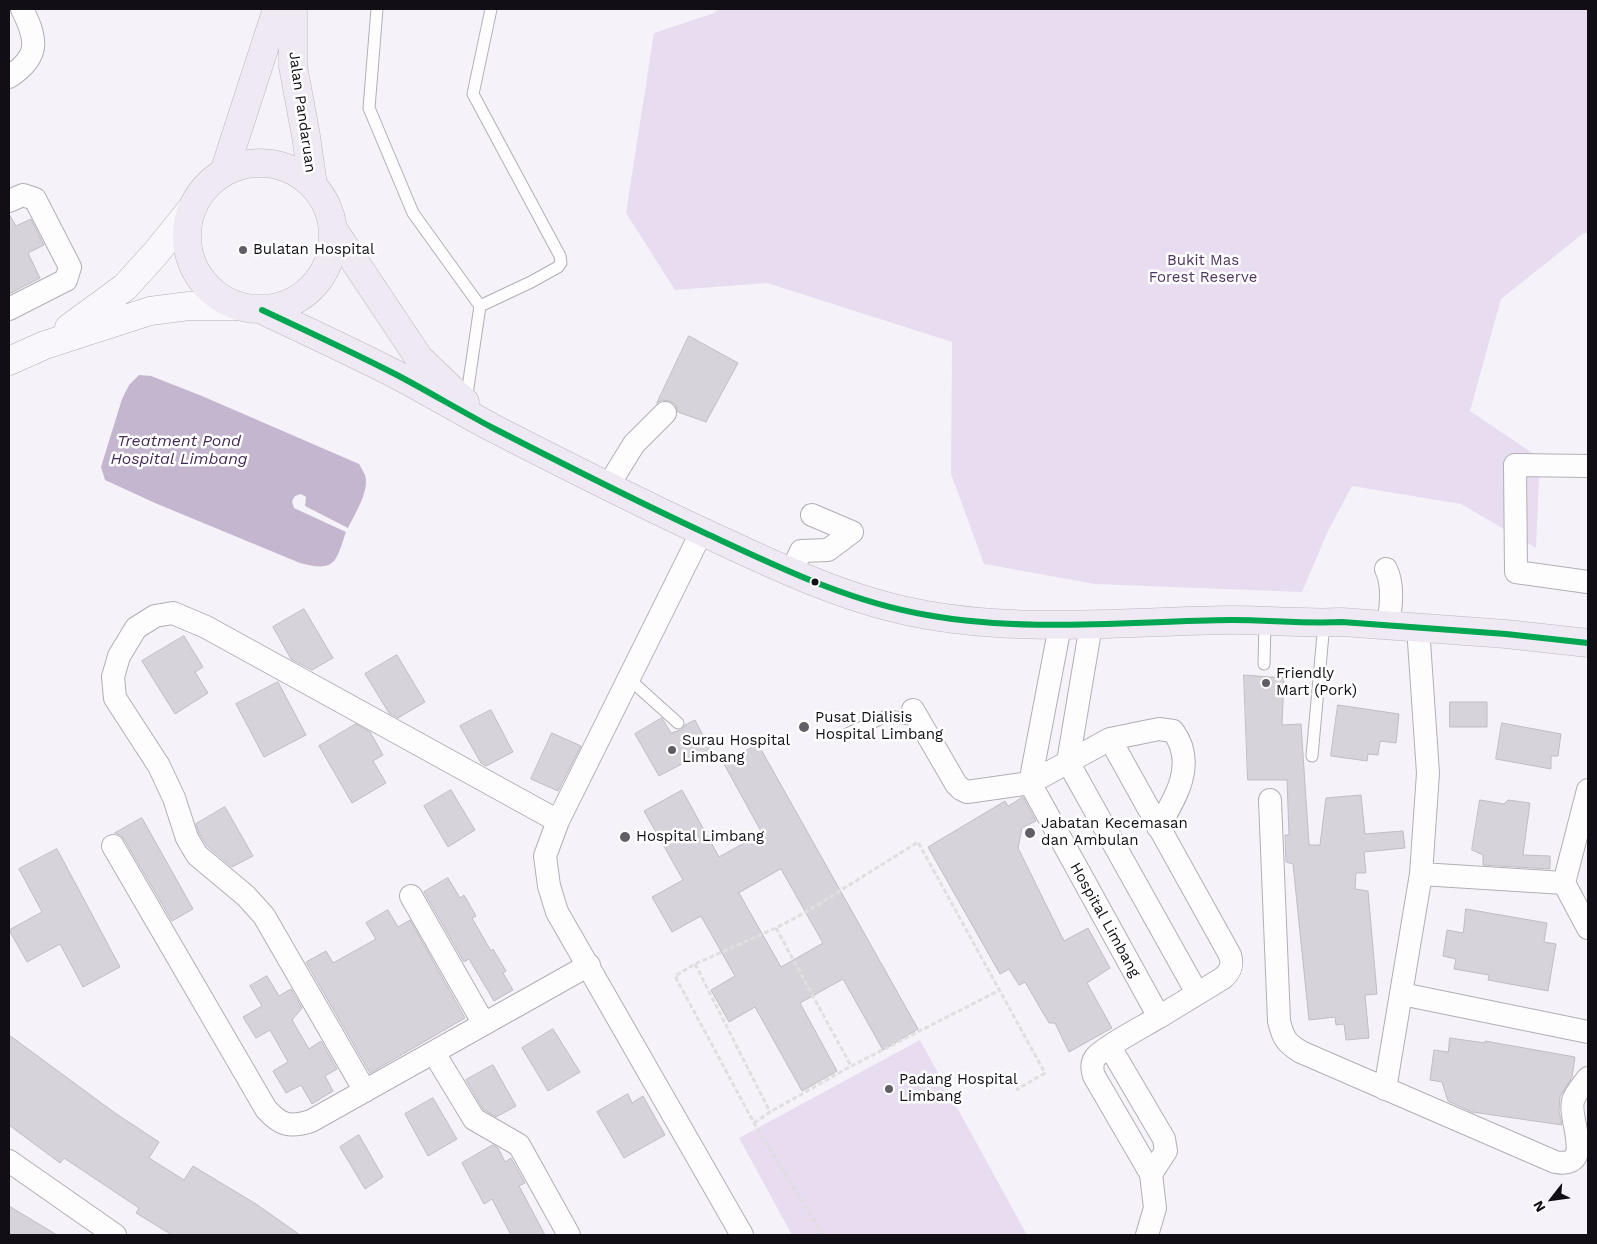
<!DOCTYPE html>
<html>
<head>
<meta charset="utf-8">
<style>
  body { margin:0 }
  #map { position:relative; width:1597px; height:1244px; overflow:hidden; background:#f6f2f9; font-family:"Work Sans",sans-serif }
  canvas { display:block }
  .frame { position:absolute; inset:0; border:10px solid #120e15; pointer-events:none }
  .north { position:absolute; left:1527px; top:1174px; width:50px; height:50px; -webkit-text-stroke:4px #fff; paint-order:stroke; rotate:240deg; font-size:14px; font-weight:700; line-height:20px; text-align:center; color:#120e15 }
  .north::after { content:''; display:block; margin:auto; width:18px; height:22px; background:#120e15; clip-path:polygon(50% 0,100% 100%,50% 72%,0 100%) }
</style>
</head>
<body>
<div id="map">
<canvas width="1597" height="1244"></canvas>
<div class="frame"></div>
<div class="north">N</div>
</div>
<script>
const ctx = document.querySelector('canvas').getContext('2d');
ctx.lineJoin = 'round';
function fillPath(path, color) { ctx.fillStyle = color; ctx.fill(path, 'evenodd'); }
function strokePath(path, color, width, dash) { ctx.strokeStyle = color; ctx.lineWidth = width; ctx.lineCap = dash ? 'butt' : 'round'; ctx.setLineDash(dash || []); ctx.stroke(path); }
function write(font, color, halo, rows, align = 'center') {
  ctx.font = font + ' "Work Sans",sans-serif'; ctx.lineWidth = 5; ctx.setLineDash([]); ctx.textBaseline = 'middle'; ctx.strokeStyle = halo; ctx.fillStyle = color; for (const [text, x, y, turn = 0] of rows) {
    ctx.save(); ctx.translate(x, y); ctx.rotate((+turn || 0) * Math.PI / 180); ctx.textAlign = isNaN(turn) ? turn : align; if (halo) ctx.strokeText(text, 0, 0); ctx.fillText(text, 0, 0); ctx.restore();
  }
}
const green = new Path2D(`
  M718,9H1588V233H1584L1501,299L1470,411L1540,458L1536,548L1461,504L1352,486L1328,531L1302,592L1095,584L984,564L951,474L952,342L767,283L675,290L626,213L654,33L714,13Z
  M920,1040L1027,1235H792L739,1138Z`);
const water = new Path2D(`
  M139,375L151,376L202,396L359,464C361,467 363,471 365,475C370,490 355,514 348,528L305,506L306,497L301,494L295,496L292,501L294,508L346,532C336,561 336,573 300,563L155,503L105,480L101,467L122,399L129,385Z`);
const building = new Path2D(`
  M9,214L16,226L31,219L44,245L28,253L40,278L9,294Z
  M689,336L738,363L706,422L678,412L675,404L669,401L662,400L657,403Z
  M304,609L333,658L312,670L291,659L273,627Z
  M184,636L203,667L195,672L208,693L175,714L142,661Z
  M397,655L425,702L398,718L389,713L365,674Z
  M1244,675L1284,678L1282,725L1301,724L1309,845H1320L1326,798L1361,795L1365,834L1403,831L1405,848L1364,852L1366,873H1356L1355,889L1368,891L1377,994L1365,995L1369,1038L1346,1040L1344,1024L1336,1025L1335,1017L1309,1020L1293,864L1286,862L1285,835H1289L1287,780H1248Z
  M278,682L306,735L264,757L236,704Z
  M1450,702H1487V727H1450Z
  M1338,705L1399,714L1396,743L1380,741L1378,755L1368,754L1367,761L1331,756Z
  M491,710L513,752L486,766L481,763L460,726Z
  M662,718L671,733L681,730L685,725L695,720L710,749L659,776L635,734Z
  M1502,723L1561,734L1558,756H1551V769L1496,759Z
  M356,724L370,732L383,755L373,761L386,783L352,803L319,746Z
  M552,733L581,746L558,791L531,779Z
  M758,744L918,1029L883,1050L843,979L800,1003L837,1071L802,1091L755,1007L729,1022L711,990L735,976L701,916L672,932L652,897L683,880L644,811L682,790L719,857L762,833L724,764ZM781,869L823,943L781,967L739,893Z
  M451,790L475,830L448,847L424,806Z
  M1023,797L1036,821L1022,828L1018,848L1064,941L1088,928L1110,968L1087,983L1112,1028L1069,1052L1055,1023H1049L1025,982L1019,985L1009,969L1000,974L928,847L1005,801L1008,806Z
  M1480,800L1504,804L1508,800L1530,803L1523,855L1550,856V869L1483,865V855L1472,850Z
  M225,807L253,856L232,867L207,846L199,833L196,824Z
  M142,818L193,909L172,921L124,839L120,835L115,833Z
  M57,849L120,967L83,987L60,944L27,962L9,930L42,912L19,869Z
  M448,878L460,898L464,895L476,916L472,918L491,951L493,949L506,971L503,973L513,990L494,1001L469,959L464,962L424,892Z
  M1466,909L1547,923L1544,942L1556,944L1548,991L1488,980L1489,975L1454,969L1456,959L1443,956L1447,930L1463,933Z
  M388,910L398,927L410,920L465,1018L370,1073L306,962L326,951L333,963L376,939L366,923Z
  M267,976L279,996L291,989L302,1008L292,1020L309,1049L321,1041L337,1069L325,1076L333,1091L312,1104L301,1085L286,1093L273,1071L288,1062L270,1030L256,1038L243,1017L262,1006L250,986Z
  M553,1029L580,1072L548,1091L522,1048Z
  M9,1035L115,1113L159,1142L149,1158L184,1180L193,1166L256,1204L300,1235H172L136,1213L139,1208L64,1158L60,1163L9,1125Z
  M1450,1038L1485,1043V1041L1575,1057L1572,1077L1560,1097L1559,1111L1562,1125L1472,1112L1448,1101L1442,1082L1430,1080L1434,1050L1448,1052Z
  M493,1065L516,1106L496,1117L483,1109L466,1080Z
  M628,1094L632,1103L643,1096L665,1135L624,1158L597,1112Z
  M433,1098L457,1139L428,1156L405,1114Z
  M359,1135L383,1177L365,1189L340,1147Z
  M493,1145L498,1148L505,1162L511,1158L525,1183L519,1186L545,1235H511L492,1199L484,1204L462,1163Z
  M9,1206L57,1235H9Z`);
const path = new Path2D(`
  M776,928L851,1066
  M695,964L770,1112
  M754,1123L770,1112L851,1066L1000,990
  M823,1235L754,1123L675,976L695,964L776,928L806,912L918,842L1045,1073L1016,1090`);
const lane = new Path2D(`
  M377,9L369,108L413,213L480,306L466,401
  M480,306L531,282L558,267L561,263L560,256L473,94L491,9
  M1264,664L1265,622
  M628,678L678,723
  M845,735L886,716L919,720
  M1312,756L1324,623`);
const street = new Path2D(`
  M9,77C41,56 37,39 22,9
  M9,201L23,195L35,199L70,267L66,280L60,283L9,309
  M1588,466L1515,465L1516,572L1588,582
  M608,486L634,444L665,413
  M702,531L558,821L545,856L549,886L557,912L742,1235
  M1386,569C1394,585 1391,608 1388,625
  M791,573L801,551L828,550L852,532L812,515
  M913,710L956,784L961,789L967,792L1030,783L1110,739L1159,729L1173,731C1197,763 1176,798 1158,827
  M1068,762L1197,993
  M1068,762L1091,625
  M1030,783L1159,1017L1223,978C1231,971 1233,965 1230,955L1110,739
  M1030,783L1060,626
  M1588,790L1564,883L1588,928
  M1270,800L1279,1021C1283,1038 1286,1043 1301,1052L1555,1162C1596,1169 1568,1120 1573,1101C1575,1093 1583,1085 1588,1078
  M113,846L266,1109C280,1125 290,1128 311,1121L589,965
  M1421,874L1564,883
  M411,896L484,1024
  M1402,994L1588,1032
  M1110,1047L1164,1139L1166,1151L1151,1174
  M434,1053L474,1119L519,1145L569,1235
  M1385,1089L1421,874L1428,773L1418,627
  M365,1091L264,916L246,896L197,855L187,838L174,798L159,766L115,698L113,677L119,656L136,628L155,616L173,613L206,627L558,821
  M9,1161L115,1235
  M1147,1235L1155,1208L1151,1174L1094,1076C1092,1070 1091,1064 1095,1058C1102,1048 1146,1025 1159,1017`);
const secondary = new Path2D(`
  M69,328L125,287L155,254L193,207
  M9,361L45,345L150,311L189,306H237`);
const highway = new Path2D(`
  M293,9V66L306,136L313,185
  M187 236a73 73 0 1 1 146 0a73 73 0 1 1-146 0Z
  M224,172L277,9
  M333,229L419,358L465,402
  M262,310C307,331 352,352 397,375C429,392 461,411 493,428C563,464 634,500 705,533C776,566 849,602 927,615C1028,633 1130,621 1232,620C1269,620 1305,624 1342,622L1506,634L1588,643`);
const bus1 = new Path2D(`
  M262,310C307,331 352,352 397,375C429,392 461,411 493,428C563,464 634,500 705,533C776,566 849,602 927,615C1028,633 1130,621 1232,620C1269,620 1305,624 1342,622L1506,634L1588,643`);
const markers = [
  [243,250,5,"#625e65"],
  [815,582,4.5,"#120e15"],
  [1266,683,5,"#625e65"],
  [804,727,6,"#625e65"],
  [672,750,5,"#625e65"],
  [1030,833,6,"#625e65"],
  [625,837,6,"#625e65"],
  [889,1089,5,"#625e65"]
];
const streetNames = [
  ["Jalan Pandaruan",302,112,82],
  ["Hospital Limbang",1105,920,61]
];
const poiNames = [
  ["Bulatan Hospital",253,250],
  ["Friendly",1276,674],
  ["Mart (Pork)",1276,691],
  ["Pusat Dialisis",815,718],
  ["Hospital Limbang",815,735],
  ["Surau Hospital",682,741],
  ["Limbang",682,758],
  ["Jabatan Kecemasan",1041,824],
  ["dan Ambulan",1041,841],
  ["Hospital Limbang",636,837],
  ["Padang Hospital",899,1080],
  ["Limbang",899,1097]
];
const parkNames = [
  ["Bukit Mas",1203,261],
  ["Forest Reserve",1203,278]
];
const waterNames = [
  ["Treatment Pond",179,441],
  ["Hospital Limbang",179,459]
];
fillPath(green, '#e8ddf0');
fillPath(water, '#c4b6ce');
fillPath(building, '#d7d3da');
strokePath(building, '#c0bcc4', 1);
strokePath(lane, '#b2aeb5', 13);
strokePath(street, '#b2aeb5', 24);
strokePath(secondary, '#b2aeb5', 29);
strokePath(highway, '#bcb6c2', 29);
strokePath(path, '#e0dee1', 3, [5, 2.5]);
strokePath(lane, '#fefdfe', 11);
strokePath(street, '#fefdfe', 22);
strokePath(secondary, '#f9f7fb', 28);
strokePath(highway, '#eee9f2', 28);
strokePath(bus1, '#00a651', 6);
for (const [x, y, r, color] of markers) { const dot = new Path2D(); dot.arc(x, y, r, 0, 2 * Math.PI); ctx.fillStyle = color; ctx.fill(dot); strokePath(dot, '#fff', 2); }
write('15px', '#120e15', '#fff', streetNames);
write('15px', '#120e15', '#fff', poiNames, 'left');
write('15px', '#4f3662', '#fff', parkNames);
write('italic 16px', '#432a54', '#fff', waterNames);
</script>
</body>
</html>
